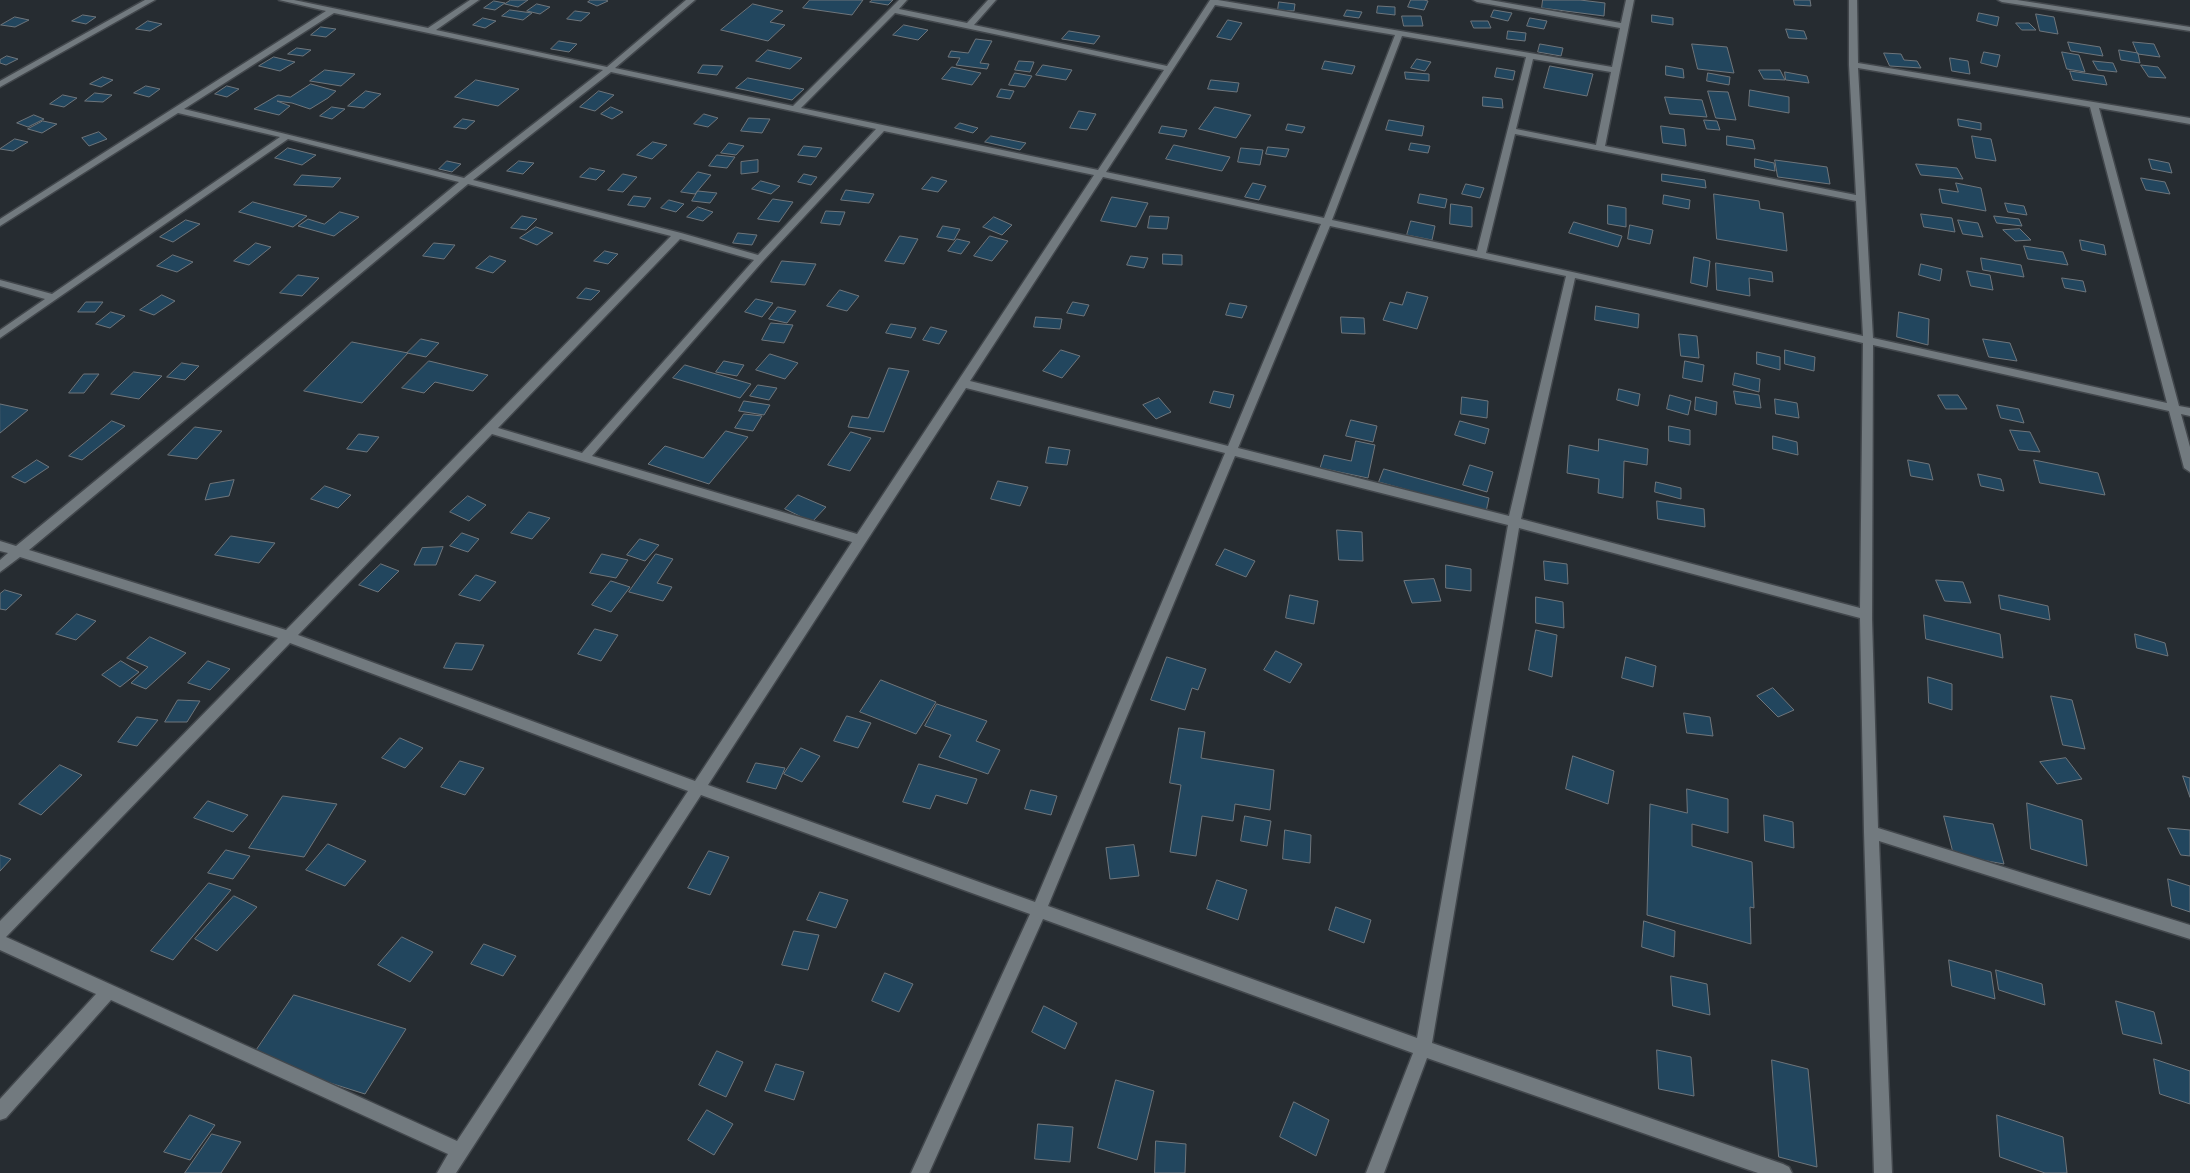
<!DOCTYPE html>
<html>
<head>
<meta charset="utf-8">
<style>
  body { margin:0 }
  canvas { display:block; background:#262c31 }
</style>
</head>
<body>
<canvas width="2190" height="1173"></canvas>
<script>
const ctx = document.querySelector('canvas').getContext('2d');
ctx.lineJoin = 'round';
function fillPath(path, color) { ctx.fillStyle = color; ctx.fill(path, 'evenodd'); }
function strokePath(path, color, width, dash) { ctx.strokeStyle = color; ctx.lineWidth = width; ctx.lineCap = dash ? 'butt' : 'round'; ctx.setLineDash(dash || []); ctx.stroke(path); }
const building = new Path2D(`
  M511,0H528L518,7L505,4Z
  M591,0H606L608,1L597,6L588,2Z
  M810,0H863L852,15L803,8Z
  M873,0H893L888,5L870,2Z
  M1411,0H1424L1428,1L1424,10L1408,7Z
  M1543,0H1580L1605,3L1604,16L1542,8Z
  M1794,0H1810L1811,6L1795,5Z
  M494,1L505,3L495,10L484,8Z
  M1279,2L1295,4L1294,11L1278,10Z
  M537,4L550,7L540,14L527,11Z
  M753,4L783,11L770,22L785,25L768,41L721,30Z
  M1378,6L1395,7V15L1377,13Z
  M510,10L532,13L523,20L502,16Z
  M1347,10L1362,12L1359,18L1344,16Z
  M1494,10L1512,13L1508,21L1491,17Z
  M575,11L590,13L581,21L567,19Z
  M1979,13L1999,17L1997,26L1977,21Z
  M2036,14L2054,17L2058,34L2040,31Z
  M83,15L96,17L86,24L72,21Z
  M1652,15L1673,18V25L1652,22Z
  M1402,16H1421L1423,26H1404Z
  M15,17L29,20L15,27L1,25Z
  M483,18L496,21L485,28L473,25Z
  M1530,18L1547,21L1544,29L1527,26Z
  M1228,20L1242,23L1231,40L1217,37Z
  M148,21L162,24L150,31L136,29Z
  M1471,21H1488L1491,28H1474Z
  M2016,23H2029L2036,30H2022Z
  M904,25L928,30L918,40L893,35Z
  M321,27L336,29L326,37L311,35Z
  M1786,29L1804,31L1807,39L1789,38Z
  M1069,31L1100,36L1094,44L1062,39Z
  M1508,31L1526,33L1525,41L1507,39Z
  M976,39L992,41L980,63L989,64L987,69L956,65L960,58L948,57L951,51L968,53Z
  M559,41L577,44L569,52L551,49Z
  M2068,42L2100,47L2103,56L2071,51Z
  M2133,42L2154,44L2160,57L2138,54Z
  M1540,44L1563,48L1561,56L1538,52Z
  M1692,44L1727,47L1734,73L1698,69Z
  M297,48L311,50L303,56L288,54Z
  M768,50L802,58L790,69L756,61Z
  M2119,50L2138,53L2140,63L2121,60Z
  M1984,52L2000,55L1997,67L1981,63Z
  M2062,52L2079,55L2085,72L2067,69Z
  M1884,53L1901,54L1904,60L1917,61L1921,68L1890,66Z
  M7,56L18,59L6,65L0,63V60Z
  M274,57L295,62L280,71L259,66Z
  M1950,58L1968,61L1970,74L1952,71Z
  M1417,59L1431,62L1425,71L1411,68Z
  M1019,61L1034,62L1030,72L1015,70Z
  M1325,61L1355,66L1352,74L1322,69Z
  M2093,61L2113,63L2117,72L2098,70Z
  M703,65L723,66L717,75L698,73Z
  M1043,65L1072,70L1066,80L1036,75Z
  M2141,65L2158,67L2166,78L2149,77Z
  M1550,66L1593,74L1587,96L1544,88Z
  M1666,66L1683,69L1684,78L1666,75Z
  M952,67L981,73L972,85L942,79Z
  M1497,68L1515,71L1513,80L1495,77Z
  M325,70L355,74L341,86L310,81Z
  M1759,70H1780L1785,80L1764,79Z
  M2070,71L2104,76L2107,85L2073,80Z
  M1405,72L1429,74V81L1406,79Z
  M1785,72L1807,76L1809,83L1786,80Z
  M1015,73L1032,76L1025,87L1009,85Z
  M1708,73L1730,77L1729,85L1707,81Z
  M103,77L113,80L101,87L90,84Z
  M748,78L804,89L792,100L736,88Z
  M476,80L519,89L498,106L455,97Z
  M1211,80L1239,83L1237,92L1208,89Z
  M311,84L336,91L328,98L310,109L292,103L277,101L290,106L279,115L254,109L278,95L290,97Z
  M146,86L160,89L149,97L134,93Z
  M227,86L239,89L227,97L215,94Z
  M1001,89L1014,91L1010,99L997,97Z
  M1750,90L1789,97V113L1749,106Z
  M366,91L381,94L364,108L348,106Z
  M599,91L614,95L595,111L580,107Z
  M1708,91L1728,92L1736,120L1716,118Z
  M95,93L112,95L103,102L85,101Z
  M63,95L77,98L64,107L50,104Z
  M1483,97L1502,99L1503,108L1483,106Z
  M1665,97L1702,100L1707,117L1670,114Z
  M332,107L345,109L332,119L320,116Z
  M611,107L623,112L612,119L601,114Z
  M1215,107L1251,115L1236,138L1199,129Z
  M1079,111L1096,114L1087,130L1070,128Z
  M704,114L718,118L708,127L694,124Z
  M34,115L44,119L28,127L17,123Z
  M749,118L770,119L762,133L741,131Z
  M463,119L475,121L466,129L454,127Z
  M1958,119L1981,123V130L1959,126Z
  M1389,120L1424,126L1422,136L1386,130Z
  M1704,120L1717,121L1720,130L1707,129Z
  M43,121L57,124L42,133L28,129Z
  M960,123L978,128L973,133L955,128Z
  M1288,124L1305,127L1302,133L1286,130Z
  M1162,126L1187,130L1184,137L1159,133Z
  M1661,126L1684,129L1686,146L1663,143Z
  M99,132L107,139L89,146L82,138Z
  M991,136L1026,143L1020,150L985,142Z
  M1727,136L1753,140L1755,149L1727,145Z
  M1972,136L1991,139L1996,161L1976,158Z
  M15,139L28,142L13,151L0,149Z
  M653,142L667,145L652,159L637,155Z
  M729,143L744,146L736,155L721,153Z
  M1411,143L1430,146L1428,153L1409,150Z
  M1174,145L1230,157L1222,171L1166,159Z
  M804,146L822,148L816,157L798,155Z
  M1268,147L1289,149L1286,157L1266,154Z
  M288,148L316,155L302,165L275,158Z
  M1241,148L1263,150L1260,165L1238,162Z
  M717,155L735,157L727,168L709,166Z
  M1755,159L1774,163L1775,171L1755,167Z
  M2149,159L2169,163L2172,173L2152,169Z
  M758,160V172L741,174V162Z
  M1775,160L1827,167L1830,184L1778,177Z
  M447,161L461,164L452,172L439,169Z
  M519,161L534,163L523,174L507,171Z
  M1916,164L1957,168L1963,179L1921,175Z
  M590,168L605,171L596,180L580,177Z
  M698,172L711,175L695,194L681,192Z
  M623,174L637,177L623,192L608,190Z
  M804,174L817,177L811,185L798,182Z
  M1662,174L1705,180L1706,188L1662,181Z
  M302,175L341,178L333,187L294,185Z
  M932,177L947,181L938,192L922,189Z
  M2141,178L2165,182L2170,194L2146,190Z
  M761,181L780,186L771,194L752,189Z
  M1253,183L1266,186L1259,200L1245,197Z
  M1956,183L1981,188L1986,211L1942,203L1939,189L1958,192Z
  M1466,184L1484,188L1480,198L1462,194Z
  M846,190L874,194L869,203L841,200Z
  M698,191L717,193L710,203L692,201Z
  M1420,194L1447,199L1445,208L1418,203Z
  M1714,194L1759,201L1760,209L1783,213L1787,251L1717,239Z
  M1664,195L1690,200L1689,209L1663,204Z
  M634,196L651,198L645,207L628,205Z
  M1112,197L1148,203L1136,227L1101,221Z
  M773,199L793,202L779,222L758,219Z
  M669,200L684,204L676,212L661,208Z
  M253,202L307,216L293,227L239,212Z
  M2005,203L2024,206L2027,215L2008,212Z
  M1451,204L1472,207V227L1450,224Z
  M1608,205L1626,208V227L1608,224Z
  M698,207L713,212L703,221L687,217Z
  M826,211L845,212L840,225L821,223Z
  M340,212L359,217L334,236L298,226L308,219L324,224Z
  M1921,214L1952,218L1955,232L1924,227Z
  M522,216L537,219L526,230L511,228Z
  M1150,216L1169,217L1167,229L1148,228Z
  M1994,216L2019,219L2022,226L1997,223Z
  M994,217L1012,225L1002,235L983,227Z
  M186,220L200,224L173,242L160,237Z
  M1958,220L1978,223L1983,237L1963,234Z
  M1411,221L1435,226L1432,240L1407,235Z
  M1574,222L1622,236L1618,247L1569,233Z
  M1630,225L1653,230L1650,244L1628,239Z
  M943,226L960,229L954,240L937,237Z
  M536,227L553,233L537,245L520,238Z
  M2020,229L2031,240L2015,241L2003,230Z
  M738,233L757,235L752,245L733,243Z
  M900,236L918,239L904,264L885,261Z
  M990,236L1008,241L992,261L974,256Z
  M957,239L970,242L961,254L948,251Z
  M2080,240L2104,245L2106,255L2082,250Z
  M256,243L271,247L249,265L234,261Z
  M434,243L455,245L444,259L423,256Z
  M2024,246L2063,252L2068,265L2028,259Z
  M605,251L618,254L608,264L594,261Z
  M1163,254L1182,255V265L1163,264Z
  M173,255L193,262L177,272L157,266Z
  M490,256L506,261L493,273L476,268Z
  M1131,256L1148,258L1144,268L1127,265Z
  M1694,257L1710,261L1707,287L1691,283Z
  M1981,258L2021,265L2024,277L1983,270Z
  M782,261L816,264L805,285L771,282Z
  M1716,263L1772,272L1773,282L1749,278L1750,296L1717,290Z
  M1921,264L1942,269L1940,281L1919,275Z
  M1967,271L1990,275L1993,290L1971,286Z
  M298,275L319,278L302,296L280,293Z
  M2062,278L2083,281L2086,292L2065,288Z
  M586,288L600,291L591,300L577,298Z
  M840,290L859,296L847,311L827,306Z
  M1407,292L1428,297L1417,329L1383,320L1390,302L1402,305Z
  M162,295L175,301L154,315L140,310Z
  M756,299L773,303L762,317L745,312Z
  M86,302H103L95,312H78Z
  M1073,302L1089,305L1084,316L1067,313Z
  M1230,303L1247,306L1242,318L1226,315Z
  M1596,306L1639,314L1638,328L1595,320Z
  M778,307L796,311L787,323L769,319Z
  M111,312L125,316L110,328L96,324Z
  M1899,312L1929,319L1928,345L1897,337Z
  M1036,317L1062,319L1060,329L1034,327Z
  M1341,317L1364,318L1365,334L1342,333Z
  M771,323L793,325L784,343L762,340Z
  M891,324L916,328L911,338L886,333Z
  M931,327L947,331L939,344L923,340Z
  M1679,334L1697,336L1699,358L1681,356Z
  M421,339L439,343L426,357L407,353Z
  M1983,339L2010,343L2017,361L1989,357Z
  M352,342L408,353L362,403L304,391Z
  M1061,350L1080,356L1062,378L1043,371Z
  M1785,350L1815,357L1814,371L1785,364Z
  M1757,352L1780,357V370L1757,364Z
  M770,354L798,363L785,379L756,370Z
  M429,361L488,375L473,391L435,382L424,393L402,388Z
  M724,361L744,365L737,376L716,372Z
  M1685,361L1704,365L1702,382L1683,378Z
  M182,363L199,366L185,380L167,377Z
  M685,365L751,384L740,398L673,378Z
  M889,368L909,371L884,432L848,427L852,416L868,418Z
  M134,372L162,376L139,399L111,394Z
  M1735,373L1760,379L1759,392L1733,385Z
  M84,374H99L84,393H69Z
  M758,385L777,388L769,400L750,396Z
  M1619,389L1640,394L1638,406L1617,400Z
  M1214,391L1234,395L1230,408L1210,403Z
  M1734,391L1759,395L1761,408L1736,404Z
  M1670,395L1691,401L1688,415L1667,409Z
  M1938,395H1958L1967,409H1946Z
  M1462,397L1488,401L1487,418L1461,414Z
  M1696,397L1717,402L1716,415L1695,410Z
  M1159,398L1171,412L1156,419L1143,405Z
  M1775,399L1797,403L1799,418L1776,414Z
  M744,401L770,405L764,415L739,411Z
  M0,404L28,410L0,433Z
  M1997,405L2019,409L2024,423L2001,418Z
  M744,414L762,416L753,431L735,428Z
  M1351,420L1377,426L1373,442L1346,436Z
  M112,421L125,426L82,460L69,456Z
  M1460,421L1489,429L1485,444L1455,435Z
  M1669,426L1690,430V445L1669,441Z
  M195,427L222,431L197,459L168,455Z
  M2010,430L2030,432L2040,452L2019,450Z
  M726,431L748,437L709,484L648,464L665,446L703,458Z
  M851,432L871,438L850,471L828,465Z
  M359,434L379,437L367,452L347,449Z
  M1773,436L1797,442L1798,455L1773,449Z
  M1599,439L1648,449L1647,465L1624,461L1623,498L1598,493L1599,479L1567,473L1569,445L1598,451Z
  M1356,441L1375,445L1368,478L1320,468L1324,455L1351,461Z
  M1049,447L1070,450L1067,465L1046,463Z
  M37,460L49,467L25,483L12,477Z
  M1908,460L1929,464L1933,480L1911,476Z
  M2034,460L2098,473L2105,495L2040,483Z
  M1470,465L1493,472L1487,492L1463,485Z
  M1384,469L1489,498L1486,512L1379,482Z
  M1978,474L2001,479L2004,491L1981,486Z
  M234,480L229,496L205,500L210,484Z
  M998,481L1028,487L1020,506L991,499Z
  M1656,482L1681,488V499L1655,492Z
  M325,486L351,495L338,508L311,499Z
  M798,495L826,507L812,522L785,509Z
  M468,496L486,505L469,521L450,512Z
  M1657,501L1704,509L1705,527L1658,519Z
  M529,512L550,518L532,539L511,533Z
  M1337,530L1362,532L1363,561L1339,560Z
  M462,533L479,539L468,552L450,546Z
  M231,536L275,543L259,563L215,555Z
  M640,539L659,545L645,561L627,555Z
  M443,547L436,565H414L422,548Z
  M1225,549L1255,561L1246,577L1216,565Z
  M602,554L628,560L616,578L590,573Z
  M656,554L673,559L657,583L672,587L663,601L629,592Z
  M1544,561L1567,564L1568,584L1545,580Z
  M381,564L399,571L378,592L359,585Z
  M1446,565L1471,569V591L1446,588Z
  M476,575L496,582L480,601L459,595Z
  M1434,579L1441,601L1412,603L1404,581Z
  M1936,580L1963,582L1971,603L1945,601Z
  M611,581L630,587L611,612L592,605Z
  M5,590L22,595L6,610L0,609V594Z
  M1290,595L1318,601L1314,624L1286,618Z
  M1999,595L2048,606L2050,620L2001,609Z
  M1536,597L1563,602L1564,628L1536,623Z
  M77,614L96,621L76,640L56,634Z
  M1924,615L2000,634L2003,658L1926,639Z
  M595,629L618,635L601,661L578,654Z
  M1536,630L1557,635L1552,677L1529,670Z
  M2135,634L2165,643L2168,656L2137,648Z
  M150,637L186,653L146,689L131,683L148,667L127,658Z
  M456,643L484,645L472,670L444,668Z
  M1276,651L1302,664L1290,683L1264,670Z
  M1167,657L1206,669L1198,690L1192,688L1185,710L1151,700Z
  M1626,657L1656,666L1653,687L1622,678Z
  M121,661L139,672L120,687L102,675Z
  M208,661L230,669L210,690L188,683Z
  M1928,677L1952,684V710L1929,703Z
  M881,680L936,702L916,734L860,712Z
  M1773,688L1794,710L1778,717L1757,696Z
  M2051,696L2072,700L2085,749L2063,745Z
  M178,700L200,701L187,722H165Z
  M937,704L987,721L976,741L1000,750L988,774L939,757L951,735L925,726Z
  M1684,713L1710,717L1713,736L1687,733Z
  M847,716L871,723L858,748L834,741Z
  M137,717L158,720L137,746L118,742Z
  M1179,728L1205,732L1201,758L1274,770L1270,810L1235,804L1233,821L1202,816L1196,856L1170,852L1181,785L1170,783Z
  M400,738L423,748L405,768L382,758Z
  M801,748L820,756L802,782L784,774Z
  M1573,756L1614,771L1608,804L1566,789Z
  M2066,758L2082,779L2057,784L2040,762Z
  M460,761L484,768L465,795L441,787Z
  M756,763L785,768L776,789L747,782Z
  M919,764L977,779L967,804L936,795L930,809L903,802Z
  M60,765L82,775L41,815L19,804Z
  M2183,776L2190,778V797Z
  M1687,789L1728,799V833L1692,824V846L1752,862L1754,908L1750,907L1751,944L1647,915L1650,804L1687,813Z
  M1031,790L1057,796L1051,815L1025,809Z
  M283,796L337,804L304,857L249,848Z
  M208,801L248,815L233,832L194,818Z
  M2027,803L2082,820L2087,866L2031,849Z
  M1764,815L1793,822L1794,848L1765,841Z
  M1245,816L1271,821L1267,846L1241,841Z
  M1944,816L1993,824L2004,864L1954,855Z
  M2168,828L2190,830V856L2181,855Z
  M1285,830L1311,835L1310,863L1283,859Z
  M328,844L366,861L345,886L306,870Z
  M1134,845L1139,876L1110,879L1106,848Z
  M226,850L250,856L233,879L208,873Z
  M709,851L729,857L710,895L688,888Z
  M0,855L11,859L0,871Z
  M2168,879L2190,886V912L2172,906Z
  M1217,880L1247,890L1238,920L1207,909Z
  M209,883L231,890L173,960L151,951Z
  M820,892L848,900L836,928L807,920Z
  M234,896L257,907L217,951L195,939Z
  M1336,907L1371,920L1364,943L1329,930Z
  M1644,921L1675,931L1674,957L1642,947Z
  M794,931L819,935L808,970L782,965Z
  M402,937L433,952L410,982L378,965Z
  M484,944L516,956L503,976L471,964Z
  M1949,960L1991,972L1995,999L1952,986Z
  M1996,970L2042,984L2045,1005L1999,990Z
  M885,973L913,984L899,1012L872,1001Z
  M1671,976L1707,984L1710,1015L1673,1006Z
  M294,995L406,1029L365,1094L251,1058Z
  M2116,1001L2154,1012L2162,1044L2123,1034Z
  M1044,1006L1077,1023L1065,1049L1032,1032Z
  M1657,1050L1691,1057L1694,1096L1659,1089Z
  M717,1051L743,1062L726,1097L699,1085Z
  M2154,1059L2190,1071V1104L2160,1094Z
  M1772,1060L1808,1069L1817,1167L1779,1157Z
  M776,1064L804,1072L794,1100L765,1091Z
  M1116,1080L1154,1091L1137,1160L1098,1148Z
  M1294,1102L1329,1120L1316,1156L1280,1137Z
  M707,1110L733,1124L714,1155L688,1140Z
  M190,1115L215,1125L190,1160L164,1152Z
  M1997,1115L2063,1137L2067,1173H2045L2000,1157Z
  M1038,1124L1073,1127L1070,1162L1035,1159Z
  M212,1134L241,1142L221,1173H185Z
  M1156,1141L1186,1144L1185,1173H1155Z`);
const minor = new Path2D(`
  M145,0H155L0,87V81Z
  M279,0H294L428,28L470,0H479L436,30L607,67L686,0H695L615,68L793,106L899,0H907L899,9L967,23L988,0H996L974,25L1167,66L1210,0H1218L1612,67L1620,28L1477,2L1473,0H1490L1621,23L1626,0H1634L1605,146L1856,195L1849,65V0H1857L1858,63L2190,118V124L2099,108L2179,406L2190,408V416L2181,414L2190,447V472L2184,468L2169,411L1873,345L1872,619L1878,828L2190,925V939L1879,841L1892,1173H1874L1864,832L1860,618L1519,528L1432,1043L1783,1164L1789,1167L1792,1173H1758L1427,1058L1384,1173H1366L1413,1053L1043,919L929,1173H911L1030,914L701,795L456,1173H437L448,1154L111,1000L6,1118L0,1120V1099L96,994L0,950V921L278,638L20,557L0,572V560L8,553L0,551V541L16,546L459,182L288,139L0,338V330L45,299L0,286V280L52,294L280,137L178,113L0,226V219L326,11ZM1215,5L1395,35L1324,218L1106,172ZM334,13L603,70L464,178L184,109ZM895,13L1164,70L1098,170L801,108ZM1402,36L1526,57L1477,251L1332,220ZM1533,59L1611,72L1596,145L1516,129ZM1858,68L2090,107L2167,403L1873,338ZM611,72L876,129L758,255L681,233L473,180ZM884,131L1094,175L857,534L592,456L763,261ZM1515,134L1856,201L1863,336L1486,253ZM1103,177L1321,224L1228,446L970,381ZM468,184L671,236L286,630L29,550ZM1330,226L1566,276L1509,516L1238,448ZM680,239L754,260L582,453L498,428ZM1575,278L1863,343L1860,608L1521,519ZM966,388L1225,453L1035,902L708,785ZM492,434L852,542L695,781L298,635ZM1235,456L1508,525L1417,1038L1048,906ZM290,643L688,791L457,1141L6,937Z
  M1998,0H2017L2190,27V31L2002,2Z`);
fillPath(building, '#22465e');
strokePath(building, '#6e757b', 1);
strokePath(minor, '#42474c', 3);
fillPath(minor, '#727a7f');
</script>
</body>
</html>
